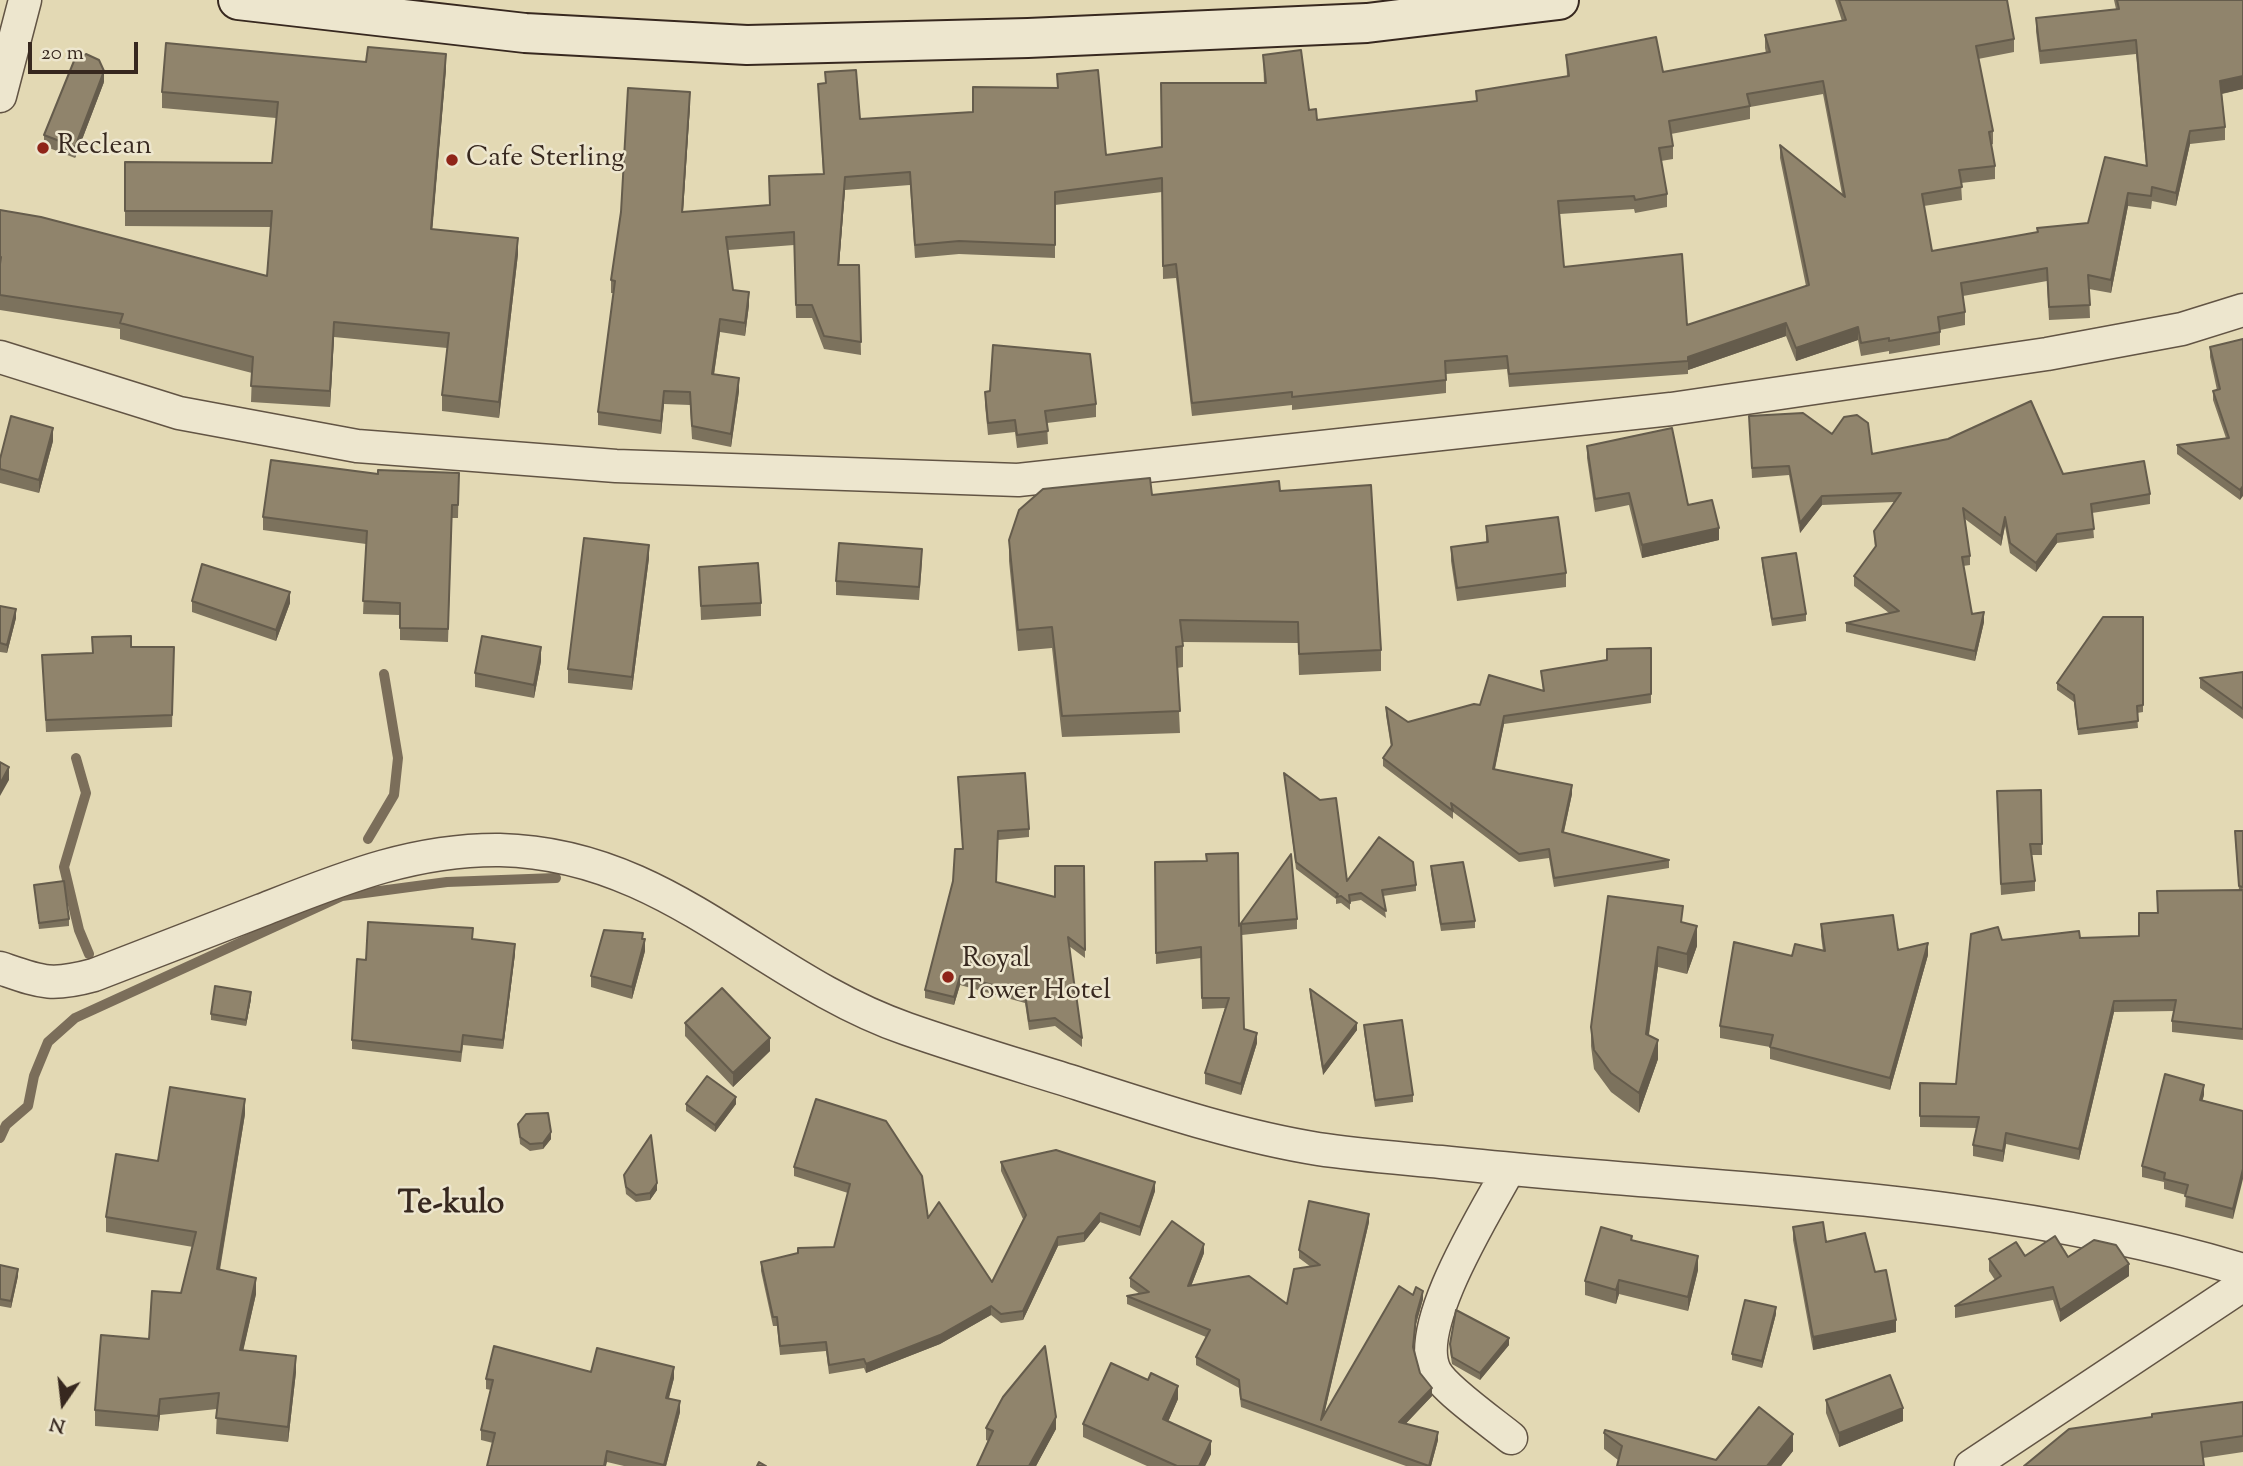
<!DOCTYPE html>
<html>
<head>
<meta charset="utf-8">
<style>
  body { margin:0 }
  #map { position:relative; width:2243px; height:1466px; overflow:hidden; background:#e3d9b4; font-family:"Sorts Mill Goudy",serif }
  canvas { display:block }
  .north { position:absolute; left:28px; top:1368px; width:70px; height:70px; -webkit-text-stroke:5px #ede6ce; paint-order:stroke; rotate:194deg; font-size:19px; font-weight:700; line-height:28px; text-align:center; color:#37281f }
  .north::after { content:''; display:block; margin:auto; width:24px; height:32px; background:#37281f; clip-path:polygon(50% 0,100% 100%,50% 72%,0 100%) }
  .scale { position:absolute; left:28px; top:42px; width:110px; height:32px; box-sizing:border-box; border:4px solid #37281f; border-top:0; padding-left:9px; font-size:21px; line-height:24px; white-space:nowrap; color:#37281f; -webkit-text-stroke:5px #ede6ce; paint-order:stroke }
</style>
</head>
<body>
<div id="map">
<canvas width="2243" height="1466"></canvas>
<div class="north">N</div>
<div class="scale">20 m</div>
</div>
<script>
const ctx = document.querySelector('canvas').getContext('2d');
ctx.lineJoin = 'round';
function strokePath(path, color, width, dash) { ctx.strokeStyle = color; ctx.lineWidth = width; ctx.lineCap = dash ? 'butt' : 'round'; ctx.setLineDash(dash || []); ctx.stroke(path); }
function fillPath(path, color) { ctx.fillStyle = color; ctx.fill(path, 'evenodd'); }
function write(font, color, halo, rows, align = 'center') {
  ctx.font = font + ' "Sorts Mill Goudy",serif'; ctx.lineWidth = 5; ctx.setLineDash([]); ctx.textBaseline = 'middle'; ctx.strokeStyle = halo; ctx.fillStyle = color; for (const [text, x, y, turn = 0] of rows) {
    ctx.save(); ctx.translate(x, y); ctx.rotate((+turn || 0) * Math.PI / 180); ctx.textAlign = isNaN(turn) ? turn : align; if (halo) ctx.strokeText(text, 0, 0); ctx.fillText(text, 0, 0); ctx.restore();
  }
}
const stream = new Path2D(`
  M76,758L86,793L64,867L79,930L89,954
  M368,839L394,795L398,758L384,674
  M0,1138L6,1125L28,1106L34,1076L48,1042L75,1018L342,896L447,882L556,878`);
const street = new Path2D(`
  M0,96L25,0
  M0,357L179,413L357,446L616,466L1018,480L1671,409L2047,354L2182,329L2243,310
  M0,968C41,982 50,987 94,975C150,953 206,932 262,910C341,879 413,849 500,850C668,854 760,978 907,1029C964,1049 1022,1066 1079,1084C1157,1109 1237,1136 1318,1149C1358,1155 1400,1158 1441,1162C1708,1191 1984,1192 2243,1270
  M1509,1169C1487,1210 1413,1326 1435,1371C1444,1389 1494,1424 1511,1438
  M1971,1466L2243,1285`);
const secondary = new Path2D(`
  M238,0L525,33L747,45L1028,38L1367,23L1559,0`);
const wall = new Path2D(`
  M1835,0H2007L2014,39V52L1978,59L1993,131V144L1991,145L1995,166V179L1961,183L1962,200L1924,206L1932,251L2088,223L2146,166L2136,54L2040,64L2036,31V18L2116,9L2114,0H2243V89L2222,94L2225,127V140L2190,144L2176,206L2152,201L2151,209L2128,206L2111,293L2089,289L2090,318L2049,320L2047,281L1963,296L1965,312V325L1940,330V345L1889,354V351L1861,356L1858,340L1796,361L1786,336L1688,370V374L1509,387L1507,369L1446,374V393L1292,410V405L1192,416L1176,278L1163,279L1162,192L1055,205V258L959,254L915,258L910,185L845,190L839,265H859L861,355L824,349L812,318H796L794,245L728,250L733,290L749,305L745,336L720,332L714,375L739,391L731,447L692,439L690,405L664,404L661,434L598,425V412L614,293H611V280L690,105L683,212L769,205L823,174L818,84L825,83V72L860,119L973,112L1057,88V74L1106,155L1162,147L1264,83L1263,55L1317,120L1476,101V91L1567,76L1566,55L1663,72L1766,53L1765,48V35L1842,21ZM1823,94L1842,194L1780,145V158L1806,286L1687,325L1564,267L1560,214L1634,209L1635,213L1667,207V194L1661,161L1673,159V146L1671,134L1750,119V107Z
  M366,62L446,69L432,229L518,254L499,418L442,411V395L447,348L334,337L330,407L251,402L252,373L120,339V329L0,310V210L267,276L271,227L125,226V162L272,163L276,118L162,108V92Z
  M104,82L75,158L44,146V135Z
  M2243,339L2240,500L2177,454V445L2226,438L2213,400V391L2217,390L2210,357V347Z
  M985,392L1096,404V417L1047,423L1048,444L1017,448L1015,432L988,435L985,405Z
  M1749,416L1832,434L1872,454L2063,474L2150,494V504L2092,513L2094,538L2057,543L2036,572L2010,553L2005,526L2001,546L1965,519L1970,556V565L1963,566L1972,614L1984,622L1975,661L1846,632V623L1889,613L1854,586V576L1875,548L1874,531L1894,502L1822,505L1800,533L1789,475L1752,478Z
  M53,441L39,493L0,483V459Z
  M1587,446L1688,505L1719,540L1642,558L1629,505L1595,512L1587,458Z
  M459,473L458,518H452L448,642L400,640V615L363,614L366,544L263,530V517L378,474Z
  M1280,491L1381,650V671L1299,675L1298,643L1183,642V667L1177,668L1180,733L1062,737L1052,648L1018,651L1009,561V540L1152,495Z
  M1486,526L1566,573V587L1457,601L1451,561V547L1486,542Z
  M649,558L632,690L568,683V669Z
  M1762,558L1806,614V621L1772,626L1762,565Z
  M922,562L919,600L836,595V581Z
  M699,567L761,603V616L701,620Z
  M192,601L290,603L276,641L192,612Z
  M0,606L16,618L7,653L0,652Z
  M2143,617V712L2137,713L2138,728L2078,735L2074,702L2057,690V683Z
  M131,647H174L172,727L46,732L42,655L92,653Z
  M1651,648V703L1504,724L1495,769L1572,794L1564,832L1669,860V868L1554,887L1549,858L1519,862L1453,812V819L1383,766V758L1391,747L1386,715V707L1408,722L1543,690L1541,671L1607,660Z
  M541,661L534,698L475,687V673Z
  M2243,672V719L2200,688V678Z
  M1284,773L1347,881L1416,885V891L1383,896L1386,918L1361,900L1350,902V910L1341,903L1336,904V899L1296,869Z
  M958,777L1029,829V837L998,840L996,882L1055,897L1084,866L1085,958L1069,946L1082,1038V1047L1055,1026L1029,1030L1025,1003L960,985L954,1005L925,998V990L963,849Z
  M2041,790L2042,855H2032L2035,881V891L2001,895L1997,802Z
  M2243,831V1040L2172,1032V1021L2174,1011L2114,1012L2079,1160L2006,1144L2003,1162L1973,1156V1145L1977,1128L1920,1127V1083L1956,1084L2002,940L2139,936L2157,913L2239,890L2235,837Z
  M1291,854L1297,919V929L1242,935L1244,1029L1257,1043L1241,1095L1205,1084V1073L1225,1008L1202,1009L1201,958L1156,964L1155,862L1239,926Z
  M1431,866L1475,921V928L1441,931L1431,873Z
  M34,885L69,919V926L39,929Z
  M1608,896L1683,923L1697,946L1687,974L1658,967L1649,1035L1658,1059L1639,1113L1611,1092L1594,1069L1591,1046V1027Z
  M1821,924L1898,950L1928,955L1890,1090L1770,1059V1047L1720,1038V1026L1792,956L1823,951L1821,936Z
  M473,939L515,954L503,1049L463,1045L461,1062L352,1049V1040L366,960Z
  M643,939L645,951L632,999L591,987V976Z
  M1310,989L1357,1030L1323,1075L1310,996Z
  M251,999L246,1026L211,1020V1014Z
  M685,1023L770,1051L733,1087L685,1036Z
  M1364,1025L1413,1095V1102L1375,1107L1364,1032Z
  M2204,1095L2202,1100L2243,1111L2233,1219L2185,1207L2186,1195L2164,1189V1182L2142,1177V1166Z
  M816,1099L928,1218L992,1282L1023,1219L1001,1171V1162L1155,1191L1140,1236L1100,1222L1084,1242L1058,1246L1023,1320L1001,1323L991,1315L940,1344L866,1373L864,1368L829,1374L826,1351L780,1355L777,1326H773L761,1271V1262L834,1247L848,1193L794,1176V1167Z
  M686,1104H736L715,1132L686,1111Z
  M245,1114L220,1270L256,1294L243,1350L296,1372L288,1442L216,1434L217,1409L160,1415L158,1431L95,1426V1410L149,1339L181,1293L193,1247L106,1232V1217L158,1161Z
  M518,1124L551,1139L543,1149L530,1151L520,1144Z
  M624,1175L657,1190L650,1200L636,1202L626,1194Z
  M1369,1222L1324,1414L1413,1295L1423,1299L1416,1324L1414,1349L1420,1373L1432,1396L1405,1424L1438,1440L1431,1466H1406L1241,1407L1239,1388L1196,1365V1357L1206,1337L1127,1304V1296L1140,1294L1130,1287V1278L1204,1253L1191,1286L1287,1304L1311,1267L1299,1258V1250Z
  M1793,1227L1826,1242L1875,1272L1896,1332L1813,1350L1793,1240Z
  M1632,1240L1698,1270L1688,1311L1619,1294L1616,1304L1585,1295V1281Z
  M2025,1256L2068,1257L2129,1276L2060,1322L2053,1300L1955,1318V1306L1995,1280L1989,1271V1259Z
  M0,1265L18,1276L11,1308L0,1306Z
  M1776,1314L1762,1368L1732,1360V1354Z
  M1450,1344L1509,1345L1480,1380L1452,1364L1450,1350Z
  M591,1372L674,1378L669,1398L680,1412L666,1466H624L607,1462L493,1443L481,1440V1430L491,1390L486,1389V1379Z
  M1178,1399L1168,1422L1211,1454L1205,1466H1147L1083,1437V1424Z
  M1826,1400L1903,1421L1839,1447L1826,1413Z
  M2243,1402V1452L2203,1458L2024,1466Z
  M986,1428L1056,1429L1036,1466H977L988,1441L986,1440Z
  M1604,1433L1716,1460L1793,1451L1781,1466L1618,1460L1604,1449Z`);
const shadedWall = new Path2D(`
  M446,54V69L431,245V229Z
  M104,71V82L75,158V147Z
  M2243,76V89L2220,94V81Z
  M690,92V105L682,225V212Z
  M2190,131V144L2176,206V193Z
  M845,177V190L838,278V265Z
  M2128,193V206L2111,293V280Z
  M518,238V254L499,418V402Z
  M749,292V305L745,336V323Z
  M720,319V332L712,387V374Z
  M334,322V337L330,407V391Z
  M1786,323V336L1688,370V357Z
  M1858,327V340L1796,361V348Z
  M739,378V391L731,447V434Z
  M664,391V404L661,434V421Z
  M53,428V441L39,493V480Z
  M2243,486V496L2240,500V490Z
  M1822,496V505L1800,533V523Z
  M2005,517V526L2001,546V536Z
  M1719,528V540L1642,558V545Z
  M2057,534V543L2036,572V563Z
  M649,545V558L632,690V677Z
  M290,592V603L276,641V630Z
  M16,609V618L7,653V645Z
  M1984,612V622L1975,661V651Z
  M541,647V661L534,698V685Z
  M1504,716V724L1493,777V769Z
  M9,767V780L0,796V784Z
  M1572,785V794L1562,840V832Z
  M1697,926V946L1687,974V954Z
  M643,933V945L645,939V951L632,999V987Z
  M1928,943V955L1890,1090V1078Z
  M515,944V954L503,1049V1040Z
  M1658,947V967L1646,1054V1034Z
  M960,976V985L954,1005V997Z
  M251,992V999L246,1026V1020Z
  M2114,1001V1012L2079,1160V1149Z
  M1357,1023V1030L1323,1075V1068Z
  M1257,1033V1043L1241,1095V1084Z
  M770,1038V1051L733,1087V1073Z
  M1658,1040V1059L1639,1113V1093Z
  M2204,1085V1095L2200,1110V1100Z
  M736,1097V1104L715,1132V1125Z
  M245,1099V1114L217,1285V1269Z
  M551,1132V1139L543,1149V1143Z
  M2006,1133V1144L2003,1162V1151Z
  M2243,1169V1179L2233,1219V1209Z
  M1155,1182V1191L1140,1236V1227Z
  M657,1183V1190L650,1200V1193Z
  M1100,1213V1222L1084,1242V1233Z
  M1369,1214V1222L1321,1428V1420Z
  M1058,1237V1246L1023,1320V1311Z
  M1204,1244V1253L1188,1294V1286Z
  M1698,1256V1270L1688,1311V1297Z
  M2129,1264V1276L2060,1322V1310Z
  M18,1269V1276L11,1308V1301Z
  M256,1278V1294L240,1365V1350Z
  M1619,1280V1294L1616,1304V1290Z
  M1423,1291V1299L1416,1324L1413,1355L1416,1316Z
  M991,1306V1315L940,1344L866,1373V1364Z
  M1776,1307V1314L1762,1368V1361Z
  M1896,1320V1332L1813,1350V1337Z
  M1509,1338V1345L1480,1380V1373Z
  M296,1356V1372L288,1442V1427Z
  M674,1367V1378L666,1408V1398Z
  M1178,1386V1399L1163,1433V1419Z
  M1432,1388V1396L1399,1431V1422Z
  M160,1399V1415L158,1431V1416Z
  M680,1401V1412L666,1466H664Z
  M1903,1408V1421L1839,1447V1433Z
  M1056,1417V1429L1036,1466H1029Z
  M1438,1432V1440L1431,1466H1429Z
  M1793,1434V1451L1781,1466H1767Z
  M1211,1441V1454L1205,1466H1199Z
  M607,1451V1462L606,1466H604Z`);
const building = new Path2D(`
  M1839,0H2007L2014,39L1976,46L1993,131L1989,132L1995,166L1959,170L1962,187L1922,194L1932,251L2038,232L2037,228L2088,223L2105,157L2147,166L2136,40L2040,51L2036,18L2119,9L2117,0H2243V76L2220,81L2225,127L2190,131L2176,193L2152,187L2151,196L2128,193L2111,280L2088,275L2090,305L2049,307L2047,268L1961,283L1965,312L1938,317L1940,332L1889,341V338L1861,343L1858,327L1796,348L1786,323L1688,357V361L1509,374L1507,356L1445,361L1446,380L1292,397V392L1192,403L1176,264L1163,266L1162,178L1055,192V245L959,241L915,245L910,172L845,177L838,265H859L861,342L824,336L812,305H796L794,232L726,237L733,290L749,292L745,323L720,319L712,374L739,378L731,434L692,426L690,392L664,391L661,421L598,412L615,281L611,280L621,212L628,88L690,92L682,212L770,205L769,176L824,174L818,84L826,83L825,72L856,70L860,119L973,112V87L1058,88L1057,74L1098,70L1106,155L1162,147L1161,83H1266L1263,55L1301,50L1309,110L1316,109L1317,120L1477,101L1476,91L1569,76L1566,55L1656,37L1663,72L1770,52L1765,35L1846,20ZM1823,81L1845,197L1780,145L1809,285L1687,325L1682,254L1564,267L1558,201L1634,196L1635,200L1667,194L1659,148L1673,146L1669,121L1750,106L1747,94Z
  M166,43L366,62L368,47L446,54L431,229L518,238L499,402L442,395L449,333L334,322L330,391L251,386L253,357L120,323L123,314L0,295V264L1,257H0V210L41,217L267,276L272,211H125V162L272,163L278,102L162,92Z
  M86,54L99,60L104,71L75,147L44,135L74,61Z
  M2243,339V486L2240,490L2177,445L2229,438L2213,391L2220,389L2210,347Z
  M993,345L1090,354L1096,404L1045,411L1048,431L1017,435L1015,420L988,423L985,392L990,391Z
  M2031,401L2063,474L2144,461L2150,494L2091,504L2094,529L2057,534L2036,563L2010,543L2005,517L2001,536L1963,508L1970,556L1962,557L1972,614L1984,612L1975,651L1846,623L1899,611L1854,576L1876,546L1874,531L1901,493L1822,496L1800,523L1789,466L1752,468L1749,416L1803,413L1832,434L1844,417L1857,415L1868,423L1872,454L1948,439Z
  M11,416L53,428L39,480L0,469V459Z
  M1672,428L1688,505L1712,500L1719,528L1642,545L1629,493L1595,499L1587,446Z
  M271,460L378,474V470L459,473L458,505H452L448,629L400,628V603L363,601L367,531L263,517Z
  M1150,478L1152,495L1279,481L1280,491L1371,485L1381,650L1299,654L1298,622L1180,620L1183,646L1176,647L1180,711L1062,716L1052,627L1018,630L1009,540L1019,510L1043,489Z
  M1558,517L1566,573L1457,588L1451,547L1488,542L1486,526Z
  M584,538L649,545L632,677L568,669Z
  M839,543L922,549L919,587L836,581Z
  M1796,553L1806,614L1772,619L1762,558Z
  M758,563L761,603L701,606L699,567Z
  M202,564L290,592L276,630L192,601Z
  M0,606L16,609L7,645L0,643Z
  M2103,617H2143V705L2137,706L2138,721L2078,729L2074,695L2057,683Z
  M131,636V647H174L172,715L46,720L42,655L93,653L92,637Z
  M482,636L541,647L534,685L475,673Z
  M1651,648V694L1504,716L1493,769L1572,785L1562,832L1669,860L1554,878L1549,849L1519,854L1451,803L1453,811L1383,758L1392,745L1386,707L1408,722L1474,704L1480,705L1489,675L1544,691L1541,671L1607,660V649Z
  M2243,672V709L2200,678Z
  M0,762L9,767L0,784Z
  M1025,773L1029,829L998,831L996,882L1055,897V866H1084L1085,950L1068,937L1075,990H1072L1076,994L1082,1038L1055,1018L1029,1021L1025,994L960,976L954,997L925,990L953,881L955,849H963L958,777Z
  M1284,773L1320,800L1336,798L1347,881L1379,837L1413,862L1416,885L1382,890L1386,911L1361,893L1349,895L1350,903L1341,896L1336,897L1338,894L1296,862Z
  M2041,790L2042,844H2030L2035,881L2001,884L1997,791Z
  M2235,831H2243V887L2239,886Z
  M1238,853L1239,926L1291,854L1297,919L1241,924L1244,1029L1257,1033L1241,1084L1205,1073L1229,998H1202L1201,947L1156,953L1155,862L1207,861L1206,854Z
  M1463,862L1475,921L1441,924L1431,866Z
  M64,881L69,919L39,923L34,885Z
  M2243,890V1029L2172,1021L2176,1000L2114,1001L2079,1149L2006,1133L2003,1151L1973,1145L1979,1117L1920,1116V1083L1956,1084L1971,934L1998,927L2002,940L2079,931L2080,938L2139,936V913H2158L2157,891Z
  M1608,896L1683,906L1681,922L1697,926L1687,954L1658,947L1646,1034L1658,1040L1639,1093L1611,1073L1594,1050L1591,1027Z
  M1893,915L1898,950L1928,943L1890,1078L1770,1047L1773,1035L1720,1026L1734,942L1792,956L1795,944L1825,951L1821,924Z
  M368,922L473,928L472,939L515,944L503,1040L463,1035L461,1052L352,1040L357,959L366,960Z
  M604,930L643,933L642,939H645L632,987L591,976Z
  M215,986L251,992L246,1020L211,1014Z
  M722,988L770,1038L733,1073L685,1023Z
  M1310,989L1357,1023L1323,1068Z
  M1402,1020L1413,1095L1375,1100L1364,1025Z
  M2165,1074L2204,1085L2200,1100L2243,1111V1169L2233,1209L2185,1196L2188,1185L2164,1179L2165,1173L2142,1166Z
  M707,1076L736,1097L715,1125L686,1104Z
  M170,1087L245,1099L217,1269L256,1278L240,1350L296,1356L288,1427L216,1418L219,1393L160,1399L158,1416L95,1410L101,1335L149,1339L152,1291L181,1293L196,1232L106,1217L116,1154L158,1161Z
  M816,1099L886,1121L922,1176L928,1218L939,1202L992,1282L1026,1215L1001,1162L1056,1150L1155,1182L1140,1227L1100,1213L1084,1233L1058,1237L1023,1311L1001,1314L991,1306L940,1335L866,1364L864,1359L829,1365L826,1342L780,1346L777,1317H773L761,1262L798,1253V1248L834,1247L850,1184L794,1167Z
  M548,1113L551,1132L543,1143L530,1144L520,1137L518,1124L526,1114Z
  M651,1135L657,1183L650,1193L636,1195L626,1187L624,1175Z
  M1309,1201L1369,1214L1321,1420L1399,1286L1413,1295L1416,1287L1423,1291L1416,1316L1413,1347L1420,1373L1432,1388L1399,1422L1438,1432L1429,1466L1241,1399L1239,1380L1196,1357L1210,1330L1127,1296L1149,1292L1130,1278L1172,1221L1204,1244L1188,1286L1249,1276L1287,1304L1294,1269L1320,1265L1299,1250Z
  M1823,1222L1826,1242L1865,1233L1875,1272L1886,1270L1896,1320L1813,1337L1793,1227Z
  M1601,1227L1632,1236L1631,1240L1698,1256L1688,1297L1619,1280L1616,1290L1585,1281Z
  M2055,1236L2068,1257L2094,1240L2116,1245L2129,1264L2060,1310L2053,1287L1955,1306L2001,1276L1989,1259L2016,1242L2025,1256Z
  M0,1265L18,1269L11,1301L0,1299Z
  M1745,1300L1776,1307L1762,1361L1732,1354Z
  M1456,1310L1509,1338L1480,1373L1452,1357L1450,1344Z
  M494,1346L591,1372L597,1348L674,1367L666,1398L680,1401L664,1465L607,1451L604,1466H487L495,1433L481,1430L493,1380L486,1379Z
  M1045,1346L1056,1417L1029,1466H977L993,1431L986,1428L1003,1397Z
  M1111,1363L1148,1380L1151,1373L1178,1386L1163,1419L1211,1441L1199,1466H1177L1083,1424Z
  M1890,1375L1903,1408L1839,1433L1826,1400Z
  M2243,1402V1436L2201,1442L2204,1466H2024L2069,1429L2152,1417V1414Z
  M1759,1407L1793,1434L1767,1466H1617L1622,1446L1604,1433L1605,1430L1716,1460Z
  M759,1462L766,1466H757Z`);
const markers = [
  [43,148,7,"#8f2418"],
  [452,160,7,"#8f2418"],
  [948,977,7,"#8f2418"]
];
const poiNames = [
  ["Reclean",57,148],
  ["Cafe Sterling",466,160],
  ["Royal",962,961],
  ["Tower Hotel",962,993]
];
const quarterNames = [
  ["Te-kulo",451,1207]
];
strokePath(stream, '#7b6e5a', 10);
strokePath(street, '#625444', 35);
strokePath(secondary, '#37281f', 42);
strokePath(street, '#ede6ce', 32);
strokePath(secondary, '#ede6ce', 38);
fillPath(wall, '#7c725d');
fillPath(shadedWall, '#655c4c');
fillPath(building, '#90846c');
strokePath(building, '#655c4c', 2);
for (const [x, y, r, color] of markers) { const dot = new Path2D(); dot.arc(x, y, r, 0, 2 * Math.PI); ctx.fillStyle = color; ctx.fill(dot); strokePath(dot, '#ede6ce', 2.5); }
write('28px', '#37281f', '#ede6ce', poiNames, 'left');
write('bold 32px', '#37281f', '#ede6ce', quarterNames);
</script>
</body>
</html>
